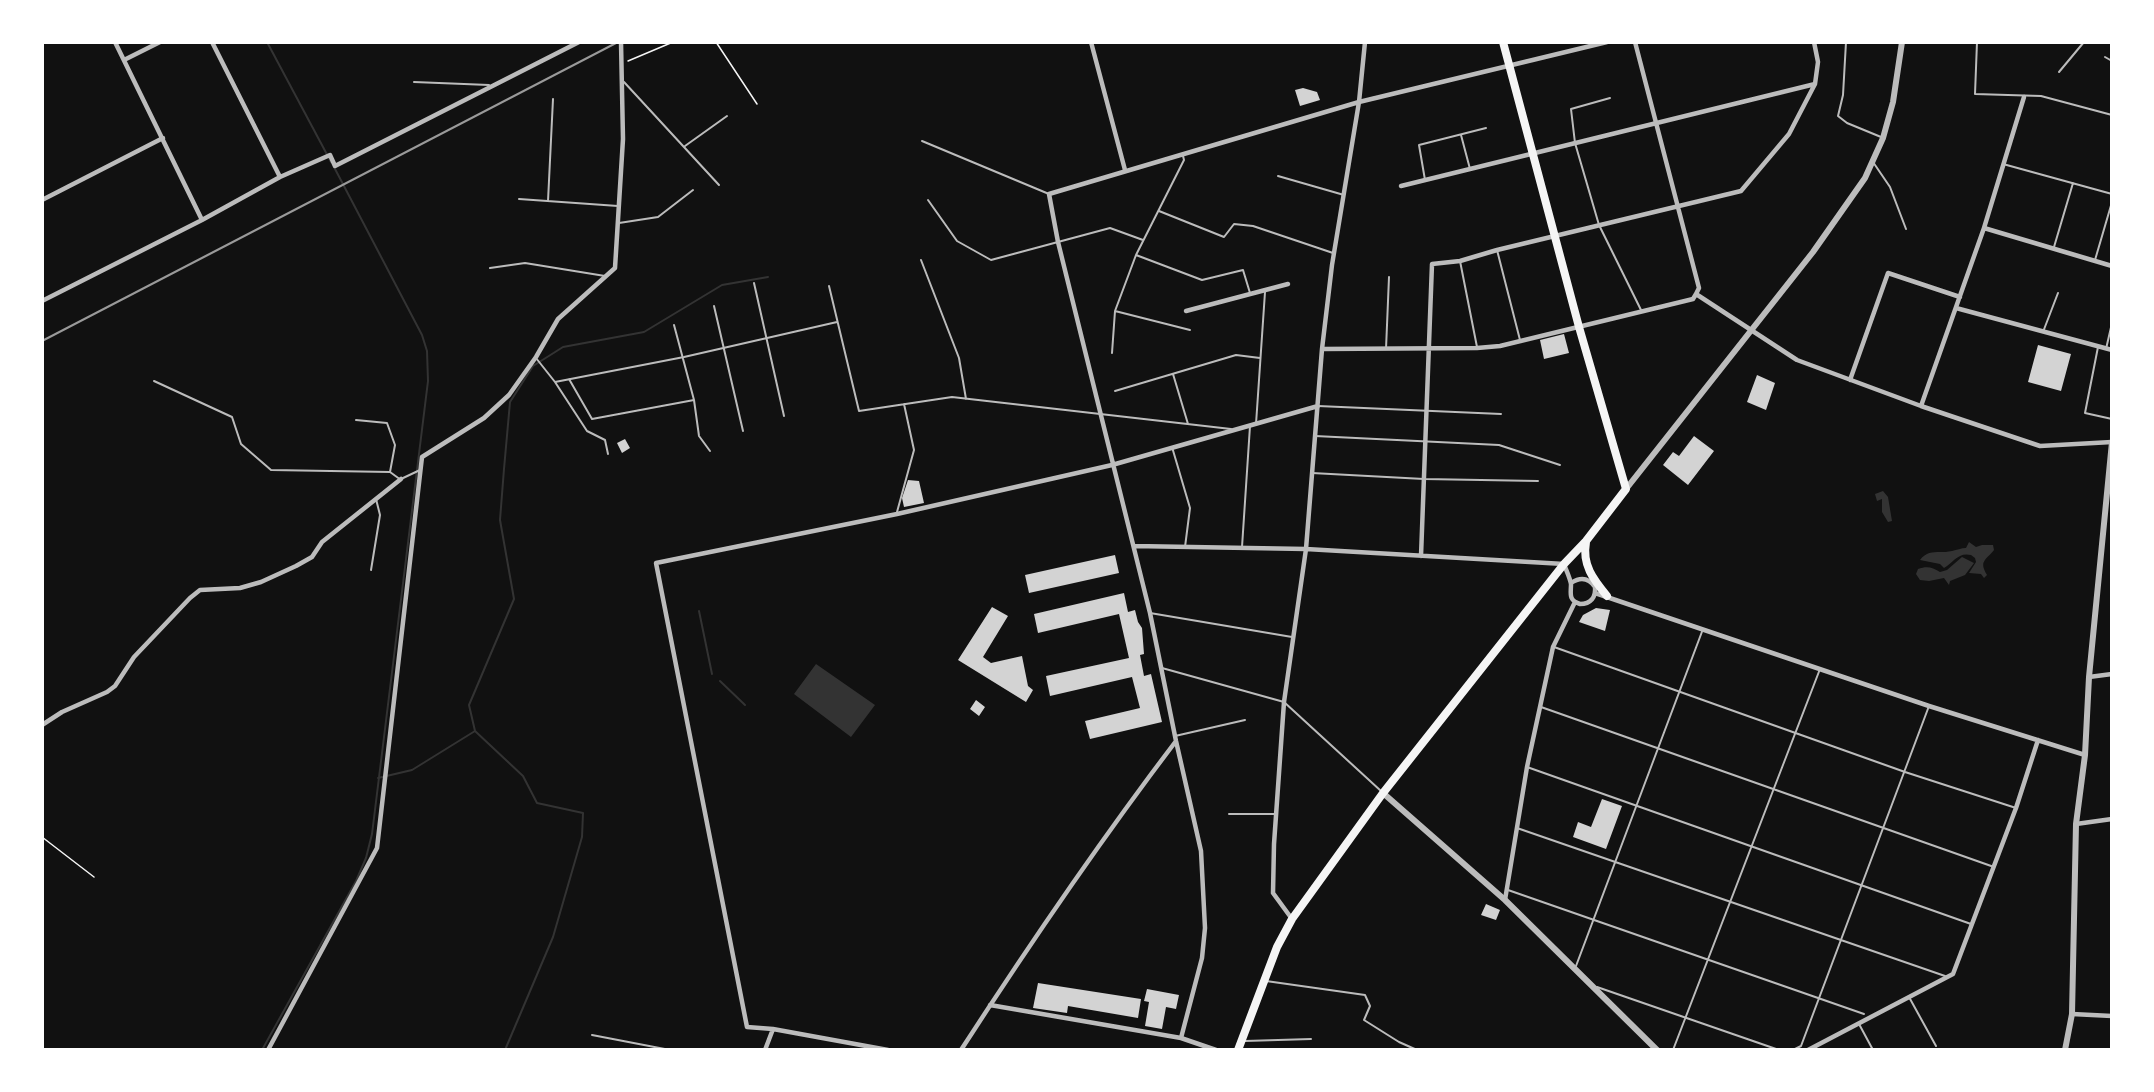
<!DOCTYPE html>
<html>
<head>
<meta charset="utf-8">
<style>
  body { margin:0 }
  #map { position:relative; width:2154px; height:1092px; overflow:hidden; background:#111; font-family:"Golos Text",sans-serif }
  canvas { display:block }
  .frame { position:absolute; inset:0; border:44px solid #fff; pointer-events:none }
</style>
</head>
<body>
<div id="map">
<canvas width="2154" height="1092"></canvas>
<div class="frame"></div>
</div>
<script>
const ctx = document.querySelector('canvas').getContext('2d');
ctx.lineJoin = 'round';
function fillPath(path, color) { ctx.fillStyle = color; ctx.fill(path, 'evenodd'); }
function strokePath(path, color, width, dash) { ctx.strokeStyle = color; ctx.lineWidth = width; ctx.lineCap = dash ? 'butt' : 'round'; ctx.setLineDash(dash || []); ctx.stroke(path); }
const water = new Path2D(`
  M1883,491L1888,497L1892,521L1888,522L1882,512V499L1877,501L1875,494Z
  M1969,542L1976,547L1982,545H1993L1994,550C1985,561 1979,561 1987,575L1984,578L1981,574L1969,573L1976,562L1975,558L1971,555C1958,552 1954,562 1944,568L1940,564L1920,560C1929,548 1939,554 1952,551C1957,550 1961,548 1966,548Z
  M1962,557L1974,563L1965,575L1950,581L1949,585L1944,578L1929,581L1920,580L1916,574L1918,569C1927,566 1932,567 1940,572L1947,570Z
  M816,664L875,705L851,737L794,694Z`);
const stream = new Path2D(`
  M267,42L331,162
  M699,611L712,674
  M720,681L745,705
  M475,731L469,705L514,599L500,520L504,469L510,402L533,366L563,347L644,332L722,285L768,277
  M378,778L412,770L475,731L523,776L537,803L583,813L582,837L553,937L505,1050
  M262,1050L356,881L366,858L372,834L428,381L427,351L422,335L334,167`);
const building = new Path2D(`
  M1303,88L1317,92L1320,100L1300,106L1295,90Z
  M1564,334L1569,353L1544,359L1540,340Z
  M2038,345L2071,354L2061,391L2028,382Z
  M1757,375L1775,383L1766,410L1747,402Z
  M1694,436L1714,451L1688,485L1663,465L1673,452L1679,456Z
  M625,439L630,448L622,453L617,443Z
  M908,480L919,481L924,503L904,507L902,498Z
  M1115,555L1119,573L1029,593L1025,575Z
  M1124,593L1128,612L1135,610L1138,622L1142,628L1144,654L1140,655L1144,676L1151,674L1162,722L1090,739L1085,721L1140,708L1132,677L1050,696L1046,676L1129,658L1119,614L1038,633L1034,614Z
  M992,607L1008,616L983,657L991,663L1022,656L1028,686L1033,690L1026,702L958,660Z
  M1596,608L1610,610L1605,631L1579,622L1583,615Z
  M976,700L985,707L979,716L970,709Z
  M1602,799L1622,806L1606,849L1573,837L1578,822L1591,827Z
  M1486,904L1500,910L1496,920L1481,915Z
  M1038,983L1141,999L1138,1018L1068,1006L1067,1013L1033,1008Z
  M1147,989L1179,995L1176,1009L1166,1007L1162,1029L1145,1026L1149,1002L1144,1001Z`);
const path = new Path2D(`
  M716,42L757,104
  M628,61L673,42
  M42,837L94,877`);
const service = new Path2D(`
  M1846,42L1843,95L1838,116L1847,123L1881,137
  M1977,42L1975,94L2041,96L2112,115
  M2105,57L2112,61
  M2059,72L2084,42
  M414,82L489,85
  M624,82L719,185
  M1610,98L1571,109L1575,143L1599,225L1642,312
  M1461,135L1470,169
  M922,141L1049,194
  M685,146L727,116
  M1873,162L1890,187L1906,229
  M2003,164L2112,194
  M1278,176L1344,195
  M1425,180L1419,145L1486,128
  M519,199L618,206
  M928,200L957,241L991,260L1110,228L1143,240
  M548,201L553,99
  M1159,211L1224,237L1234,224L1253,226L1333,253
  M619,223L658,217L693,190
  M2054,247L2073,183
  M1497,250L1520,340
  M1136,255L1202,280L1243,270L1250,293
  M921,260L959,358L966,399
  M2095,260L2112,202
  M1460,261L1477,347
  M490,268L525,263L605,276
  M754,283L784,416
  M829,286L859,411L952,397L1231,429
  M714,306L743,431
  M1115,311L1190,330
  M674,325L694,400L699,436L710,451
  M2043,332L2058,293
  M2098,347L2085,413L2112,419
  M1386,349L1389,277
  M2106,349L2112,323
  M1112,353L1115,311L1136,255L1184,160L1183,156
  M536,358L555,382L684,357L837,322
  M1173,374L1188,424
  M569,379L592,419L694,400
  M154,381L232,417L241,444L271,470L390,472L401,480
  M555,382L587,431L605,440L608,454
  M1115,391L1236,355L1260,358
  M1318,406L1501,414
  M356,420L387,423L395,445L390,472
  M1256,424L1265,292
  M1315,436L1499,445L1560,465
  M1172,447L1190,508L1185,547
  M1312,473L1424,479L1538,481
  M401,479L420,470
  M897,512L914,450L904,404
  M1242,547L1250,426
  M371,570L380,515L376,499
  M1150,613L1292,637
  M1554,647L1905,772L2016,808
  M1162,668L1284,702L1381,791
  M1541,707L1994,867
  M1175,736L1245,720
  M1527,767L1971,924
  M1229,814H1274
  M1517,828L1945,976
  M1508,890L1864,1014
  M1576,966L1703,629
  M1266,981L1365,995L1370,1006L1364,1020L1399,1042L1417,1050
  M1597,987L1779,1050
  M1909,997L1936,1046
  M1859,1024L1873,1050
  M592,1035L670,1050
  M1245,1041L1311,1039
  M1673,1050L1820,669
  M1793,1050L1801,1046L1929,706`);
const minor = new Path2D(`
  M115,42L202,220
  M212,42L280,177
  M1091,42L1125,170
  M1635,42L1699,288L1696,294L1797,360L1921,406L2040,446L2112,442
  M124,60L160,42
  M1401,186L1815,84
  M42,200L163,138
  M1984,228L2112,266
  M42,301L202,220L280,177L330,155L335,166L579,42
  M1956,308L2112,350
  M1186,311L1288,284
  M1322,349L1477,348L1500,346L1693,299L1696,294
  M1850,380L1888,273L1960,297
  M1921,406L1984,228L2024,97
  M1134,546L1306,549L1564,564C1566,570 1570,578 1571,584C1571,594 1568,600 1580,604C1591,604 1596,597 1595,587C1588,577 1580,577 1571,583
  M1421,556L1432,264L1460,261L1497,250L1741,191L1789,134L1815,84L1818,62L1814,42
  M1595,593L1929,706L2085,755
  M2089,677L2112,674
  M42,725L62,712L107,692L115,686L134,657L190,598L200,590L240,588L261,582L296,566L312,557L322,542L401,479
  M2076,824L2112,819
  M1505,900L1527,767L1553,647L1575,602
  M1292,919L1273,893L1274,844L1284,702L1306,549L1322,349L1332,265L1359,102L1365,42
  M990,1005L1181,1038L1216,1050
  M2072,1014L2112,1016
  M1181,1038L1202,958L1205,928L1201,851L1176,741L1150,613L1058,242L1049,194L1359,102L1607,42
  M268,1050L377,848L422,457L484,418L509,395L536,357L558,319L615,268L623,139L621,42
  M765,1050L773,1029
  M888,1050L773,1029L747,1027L656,563L897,514L1112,465L1318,406
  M961,1050C1029,945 1100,841 1176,741
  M1808,1050L1953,974L2016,808L2038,740`);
const tertiary = new Path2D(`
  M1626,489L1813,252L1865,178L1883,138L1893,102L1902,42
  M1383,793L1505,900L1657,1050
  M2065,1050L2072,1014L2076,824L2085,755L2089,677L2112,442`);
const primary = new Path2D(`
  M1586,542C1582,565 1593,579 1607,596
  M1238,1050L1277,947L1292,919L1383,793L1564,564L1586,541L1626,489L1579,327L1503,42`);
const rail = new Path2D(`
  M42,341L618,42`);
fillPath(water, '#333');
strokePath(stream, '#333', 2);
fillPath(building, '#d3d3d3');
strokePath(path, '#f5f5f5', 1.5);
strokePath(service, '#bcbcbc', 2);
strokePath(minor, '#bcbcbc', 4.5);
strokePath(tertiary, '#bcbcbc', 6);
strokePath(primary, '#f5f5f5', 8);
strokePath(rail, '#9a9a9a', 2);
</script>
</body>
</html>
